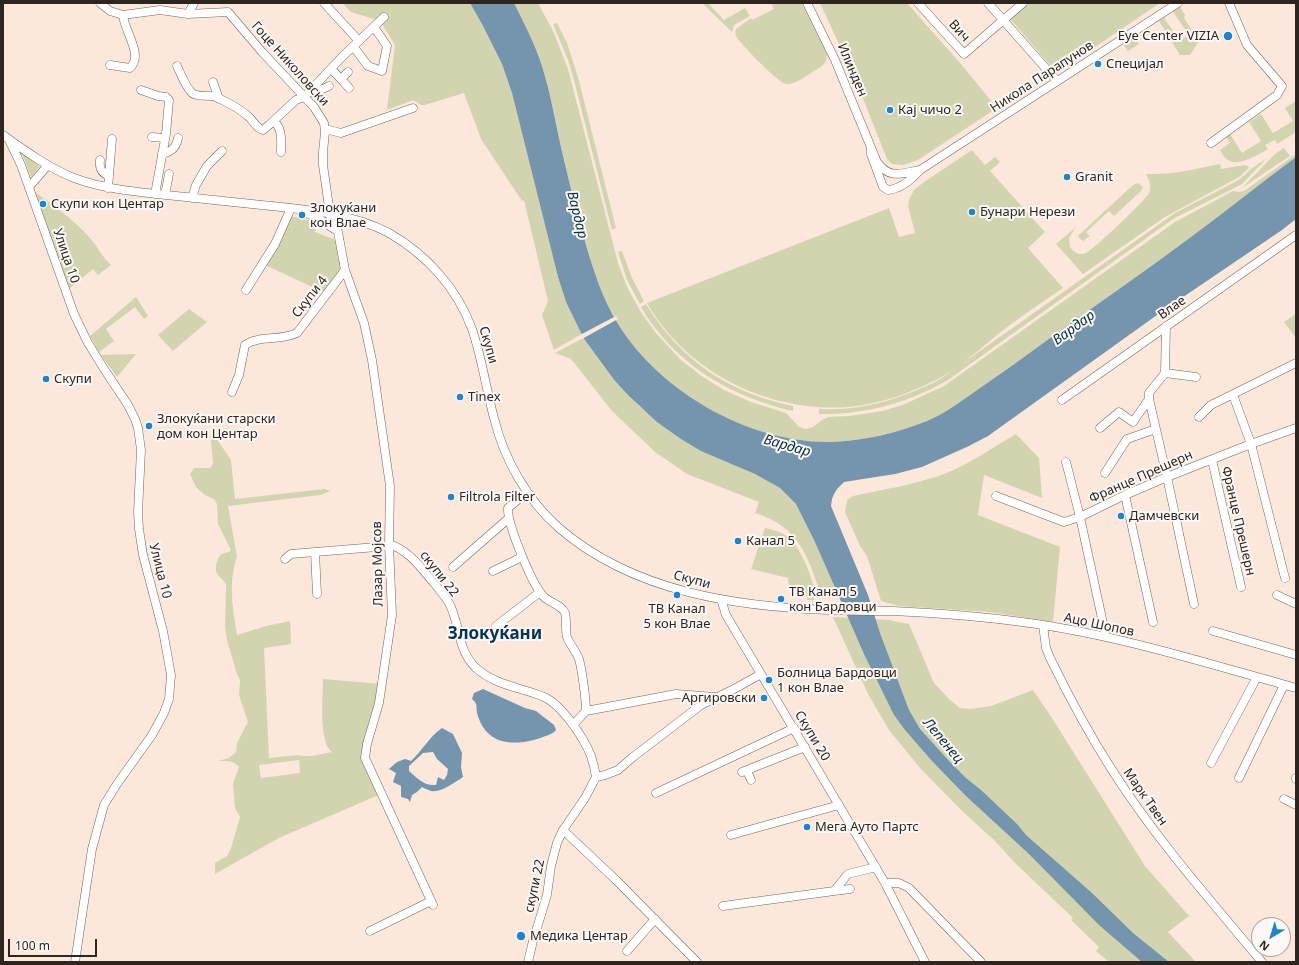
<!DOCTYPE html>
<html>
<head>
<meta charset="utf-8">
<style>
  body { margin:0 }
  #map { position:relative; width:1299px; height:965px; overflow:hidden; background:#fce8db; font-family:"Noto Sans",sans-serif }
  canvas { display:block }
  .frame { position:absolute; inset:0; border:4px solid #2e251f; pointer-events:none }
  .north { position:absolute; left:1251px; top:917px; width:40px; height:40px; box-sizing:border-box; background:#fdf8f5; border:1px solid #aaa49f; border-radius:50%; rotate:218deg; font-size:11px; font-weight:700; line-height:16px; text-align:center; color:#2e251f }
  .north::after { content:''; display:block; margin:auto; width:14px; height:18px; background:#1e84cf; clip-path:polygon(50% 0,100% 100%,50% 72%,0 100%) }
  .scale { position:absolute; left:8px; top:939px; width:89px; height:18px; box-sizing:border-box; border:2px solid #2e251f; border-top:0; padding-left:5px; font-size:12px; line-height:14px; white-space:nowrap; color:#2e251f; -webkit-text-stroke:3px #fdf8f5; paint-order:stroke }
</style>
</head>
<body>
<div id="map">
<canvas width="1299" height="965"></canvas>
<div class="frame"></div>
<div class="north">N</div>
<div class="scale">100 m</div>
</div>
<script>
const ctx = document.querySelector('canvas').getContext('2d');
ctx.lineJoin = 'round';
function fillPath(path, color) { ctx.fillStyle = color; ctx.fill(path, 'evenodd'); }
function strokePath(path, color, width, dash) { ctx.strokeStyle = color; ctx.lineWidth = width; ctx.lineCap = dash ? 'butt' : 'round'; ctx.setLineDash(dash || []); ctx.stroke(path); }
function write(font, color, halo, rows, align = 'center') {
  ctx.font = font + ' "Noto Sans",sans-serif'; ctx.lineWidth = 4; ctx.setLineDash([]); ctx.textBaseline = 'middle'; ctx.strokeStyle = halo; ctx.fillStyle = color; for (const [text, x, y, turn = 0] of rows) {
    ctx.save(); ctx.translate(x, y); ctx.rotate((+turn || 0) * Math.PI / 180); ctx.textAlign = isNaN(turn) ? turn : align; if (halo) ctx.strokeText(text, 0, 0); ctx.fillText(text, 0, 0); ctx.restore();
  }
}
const green = new Path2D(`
  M342,3H470L483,26L502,64L512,93L558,277L566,302L582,334L554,350L542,315L548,301L524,200L522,201L481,139L464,93L425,105H421L413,100L387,110L395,45L380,21L351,12Z
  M514,3H538L554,33L568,69L618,263L627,287L642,314L656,333L681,360L703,377L724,390L751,402L786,413L799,427L806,429L813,427L822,420L828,417L849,416L883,411L905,404L944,386L1175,222L1233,191L1239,192L1244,191L1296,154V157C1261,183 1226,211 1191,237C1143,273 1094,306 1046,341C1024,357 1002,373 980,388C963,400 946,413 927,421C897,433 863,441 831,442C750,443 661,393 618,324C603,300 594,272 586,245C577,215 570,185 563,156C556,126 551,95 542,66C535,44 524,23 514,3Z
  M702,3H708L724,20L745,8L750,16L734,25L732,32Z
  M771,3H802L827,53C828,63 821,67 814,71C806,76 795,85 786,84C777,82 743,46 737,38C735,35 735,32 736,29L751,18L752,20L774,9Z
  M820,3H907L961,64L997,108L918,160L903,165L892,164L887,159L856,81Z
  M1027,3H1160L1070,64L1060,68H1055L1050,65L1011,20V17Z
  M1180,7L1185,15L1184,18L1199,41L1190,55H1180L1159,21L1164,18L1180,41L1189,35L1173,12Z
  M557,23L567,43L578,77L616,228L612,230L574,80L568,60L553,24Z
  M1135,37L1139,44L1128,51L1123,44Z
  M1296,101V132L1277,144L1275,140L1265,145L1268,149C1258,155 1238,167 1228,160C1224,158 1222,153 1220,150L1230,143L1226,137L1230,134L1242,153L1261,141L1249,122L1261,114L1273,133L1293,121L1285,108Z
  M1284,148L1290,156L1242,188L1275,154Z
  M972,150L985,165L995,157L1000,162L990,171L1045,232L1028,248L1063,288C1044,301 1024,314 1006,328C984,345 963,366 938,379C911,393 880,404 849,407C769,413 687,373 647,303L889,208L899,237L915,233L908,206L909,200L914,190L924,182Z
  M21,151L39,164V167L31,177Z
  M1267,158L1242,184L1173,219L948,380C908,403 865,415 819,414V409C864,411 900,399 939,380L1175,213L1239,180L1251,169Z
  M1220,164L1221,169L1245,165L1248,166L1249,168L1239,177L1165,217L1083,274L1056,244L1075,228L1069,238L1070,247C1074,252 1079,256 1086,253C1092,251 1147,199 1149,193C1152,186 1149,180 1146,174C1172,175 1195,169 1220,164Z
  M1138,183L1143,187L1141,191L1114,216L1109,211L1086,232L1090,236L1083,241L1080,239L1078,236L1080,234L1133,185Z
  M35,192C55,206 74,220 90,238C98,247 102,257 111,265L98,275L93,269L69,289Z
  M286,215L317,222L315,232L334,239L337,244L339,253L340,269L339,273L325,293L263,264Z
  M622,251L632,278L644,301L640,304L627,280L618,252Z
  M136,297L148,316L144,319L135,307L106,329L114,341L99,352L90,336Z
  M646,304C680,360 729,393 793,406V411C731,397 674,364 641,307Z
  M189,309L207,322L173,351L158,335Z
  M1296,314V338L1284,322Z
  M583,338L615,381L639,406L739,467L755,474L780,488L796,504L814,540L839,598H822C808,557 800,527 755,513L759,502L687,474L655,452L612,411L571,359L555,353Z
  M136,354L117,377L101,355Z
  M1016,434L1039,458L1042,498L984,475L978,515L1060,547L1053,622L989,612L899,606L881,601L867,556L860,546L845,512L847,500L853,496C885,489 919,484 949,472C972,462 994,447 1016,434Z
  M215,436L231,460L235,499L324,489L331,491L320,495L228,506L237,557C228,581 233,610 237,635L266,626L290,621L291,644L264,648L269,758L298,755C307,758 322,754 332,752C318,741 323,696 323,679L382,684L365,751L381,794L279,838L215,874V863L227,856L231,848L240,817L235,808L233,784L239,767C233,760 227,761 218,761L229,758L236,752L237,743L248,722L239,695L240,680L237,674L227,640L225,627L226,585C225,581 221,579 218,575C213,569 217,560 221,554L229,552L231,550L218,524L217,504L214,499L205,495L196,487L190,474L194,468H210L213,464L211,440ZM299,760L300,773L261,778L259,765Z
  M765,528C773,530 782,532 788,537C799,545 813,577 814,591C815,594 814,597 814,600H807V597L789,586L788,578L751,569Z
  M833,617L889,620L909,624L934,683L950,700L960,708L970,709L991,706L1033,690L1050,715L1145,866L1189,916L1168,932L1196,962H1109L1096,951L1099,947L1071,920L1073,918L1015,863L995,841L962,811L920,768L889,730L868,694Z`);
const water = new Path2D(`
  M470,3H514C524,23 535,44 542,66C551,95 556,126 563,156C570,185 577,215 586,245C594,272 603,300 618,324C661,393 750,443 831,442C863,441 897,433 927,421C946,413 963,400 980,388C1002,373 1024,357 1046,341C1094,306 1143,273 1191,237C1226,211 1261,183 1296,157V219L1282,230L1164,310L988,436L969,446L922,467L895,474L844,482L837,489L834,494L832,499L831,506L868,595L880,633L909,710L920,729L950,762L966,778L981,790L1017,824L1026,835L1092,893L1133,933L1169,962H1142L1099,925L1029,854L966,796L932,761L905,730L894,715L864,654L814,540L796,504L780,488L755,474L701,451L681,439L657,422L629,396L615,381L584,339L566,302L558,277L512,93L502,64L483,26Z
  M483,689L525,708L536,711L554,725L556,730C553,734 548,735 543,737C524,744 496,748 483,727C481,724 478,717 477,713C476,706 478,704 472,699L474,693Z
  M442,728L453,734L462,753L461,767L463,777C455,782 441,793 431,791C428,790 424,788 422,787L417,792L412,795L410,802L408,799L401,797V786L393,782L396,773L389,769L397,762L405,759L411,761C422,751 429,737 442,728ZM433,752L437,759L448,769L447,775L444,780L438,777L436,785C424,786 418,779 409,771V766L423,753Z`);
const pier = new Path2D(`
  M616,316L618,319L582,339L580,335Z`);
const minor = new Path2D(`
  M100,3L110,11L123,15L160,10L188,14L228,12L234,19L262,52L314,107L324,123L325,132L323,152V165L331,221L338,232L345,270L364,323L372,360L390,486L389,544L392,615L379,703L367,744L365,758L433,905
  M324,3L359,41
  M807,3L835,60L877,162C890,180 902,173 920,170
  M918,3L964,54L1023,3
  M988,3L1057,81
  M188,14L194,3
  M353,46L368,66L382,71L387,46L374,27
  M110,65L130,68C144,55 124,31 123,15
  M177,66C181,74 185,86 192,93C198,98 208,94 216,97C227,102 241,109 250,118C254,122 256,128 263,130L269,125L296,100L304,97L342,57L384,17
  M331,69L341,79L348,72
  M341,79L349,88
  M213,82L219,99
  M141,90L158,96L166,97L169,100L166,134L155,194
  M314,93L329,86
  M274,121C283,130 281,140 281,152
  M325,132L329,130L341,133L413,108
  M3,135C25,151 49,168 74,178C101,188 129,191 157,194C195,198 233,202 271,206C310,210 353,214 389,233C427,255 457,288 472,329C482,358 486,389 494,418C504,459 527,500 559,528C633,592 737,607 831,610C852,611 872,611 893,611C936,613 979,616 1022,622C1115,634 1206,663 1296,688
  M152,137L165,138
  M9,140L21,165L74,314L88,343L106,372L128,405L135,419L138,428L141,450L138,512L139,529L143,555L163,631L171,675L169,699L164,713L152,735L117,784L104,805L92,849L75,962
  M1211,143L1277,95L1282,86L1247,45L1229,3
  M871,149V154L883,187L888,190C900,189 912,179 920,170L1178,3
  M162,154C172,151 176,148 178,138
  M100,160C99,168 101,173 109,176
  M29,187L48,165
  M108,188L112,139
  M165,195L169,174
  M192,198L196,185L207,166L222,151
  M306,213L321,220L334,229
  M246,290L275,244L291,208
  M1165,373L1196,377
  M232,392L239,375L245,345C259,335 281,341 297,333L345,270
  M1233,395L1251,444L1285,578
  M1149,399V393L1165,373L1166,326
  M1062,400L1296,235
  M1199,417L1211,405L1296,363
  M1100,428L1119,412L1133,422L1149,399L1167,477L1194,604
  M1212,460L1241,587
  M1066,462L1080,517L1106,637
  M1105,473L1127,439L1156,429
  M527,492L508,508C507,524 532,584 543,596C548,602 562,605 565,613C567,620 565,630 567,637C570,645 576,651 579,659C582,670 586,699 586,711
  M1125,495L1153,622
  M996,496L1064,522L1080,517L1125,495L1167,477L1251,444L1296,428
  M389,544C410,551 420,567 434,583C439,590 445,596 449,603C460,623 457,649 475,667C495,686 521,687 544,697C562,705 584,738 591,756C593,762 595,770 596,777L585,798L563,830L557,843L551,866L547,895L533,941L528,962
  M285,559L291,554L315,552
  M453,567L509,518
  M493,571L522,557
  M317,594L315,552L389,546
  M1277,595L1296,604
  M721,599L726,615L885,883L925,962
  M1043,625L1046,648L1050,658C1069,697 1089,734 1112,770C1156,839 1210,900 1262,962
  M496,626L540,592
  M1213,631L1296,655
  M573,725L586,711L676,694L715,697
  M1211,763L1257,677
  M747,771L751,780
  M742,772L805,747
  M596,777L605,775L618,770L633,757L701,705L734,689L761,674
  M1239,778L1284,685
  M1296,778V779
  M656,793L794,728
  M1284,799L1296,805
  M563,830L616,880L697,962
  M731,835L839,805
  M885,883H899L909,888L981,962
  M834,891L850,889
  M723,906L834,891L848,874L876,867
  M370,931L431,901
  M627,951L655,919`);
const markers = [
  [1228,36,5,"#1e84cf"],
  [1098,64,4,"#1e84cf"],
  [890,110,4,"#1e84cf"],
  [1067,177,4,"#1e84cf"],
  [43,204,4,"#1e84cf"],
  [972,212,4,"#1e84cf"],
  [302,215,4,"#1e84cf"],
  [46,379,4,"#1e84cf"],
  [460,397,4,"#1e84cf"],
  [149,426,4,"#1e84cf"],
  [451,497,4,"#1e84cf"],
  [1121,516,4,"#1e84cf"],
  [738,541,4,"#1e84cf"],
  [677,595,4,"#1e84cf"],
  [781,599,4,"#1e84cf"],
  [769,680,4,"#1e84cf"],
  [764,698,4,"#1e84cf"],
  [807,827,4,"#1e84cf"],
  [521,936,5,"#1e84cf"]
];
const streetNames = [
  ["Вич",959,31,48],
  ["Гоце Николовски",290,64,48],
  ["Илинден",852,70,67],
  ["Никола Парапунов",1042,77,-33],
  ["Улица 10",66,256,71],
  ["Cкупи 4",310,297,-52],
  ["Влае",1172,308,-35],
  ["Скупи",488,345,74],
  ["Францe Прешерн",1141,477,-24],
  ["Франце Прешерн",1238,521,77],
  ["Лазар Мојсов",378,564,-91],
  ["Улица 10",160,571,76],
  ["скупи 22",439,574,52],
  ["Скупи",692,580,15],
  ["Ацо Шопов",1099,625,12],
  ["Скупи 20",812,736,59],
  ["Марк Твен",1145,797,55],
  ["скупи 22",535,886,-78]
];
const poiNames = [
  ["Eye Center VIZIA",1219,36,"right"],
  ["Специјал",1106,64],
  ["Кај чичо 2",898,110],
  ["Granit",1075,177],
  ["Скупи кон Центар",51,204],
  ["Злокуќани",310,208],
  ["кон Влае",310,223],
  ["Бунари Нерези",980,212],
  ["Скупи",54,379],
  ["Tinex",468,397],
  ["Злокуќани старски",157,419],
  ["дом кон Центар",157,434],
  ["Filtrola Filter",459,497],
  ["Дамчевски",1129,516],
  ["Канал 5",746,541],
  ["ТВ Канал 5",789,592],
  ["кон Бардовци",789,607],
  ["ТВ Канал",677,609,"center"],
  ["5 кон Влае",677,624,"center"],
  ["Болница Бардовци",777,673],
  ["1 кон Влае",777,688],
  ["Аргировски",756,698,"right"],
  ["Мега Ауто Партс",815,827],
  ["Медика Центар",530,936]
];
const waterNames = [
  ["Вардар",577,215,76],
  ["Вардар",1074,328,-36],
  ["Вардар",787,446,16],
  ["Лепенец",943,741,50]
];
const districtNames = [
  ["Злокуќани",495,634]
];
fillPath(green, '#d2d4b0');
fillPath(water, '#7495ad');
fillPath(pier, '#fce8db');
strokePath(minor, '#786355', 9);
strokePath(minor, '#fff', 8);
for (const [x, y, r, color] of markers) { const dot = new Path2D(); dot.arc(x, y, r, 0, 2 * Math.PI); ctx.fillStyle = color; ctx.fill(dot); strokePath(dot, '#fdf8f5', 1.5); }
write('13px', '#2e251f', '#fdf8f5', streetNames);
write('13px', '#2e251f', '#fdf8f5', poiNames, 'left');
write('italic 14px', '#012e48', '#fdf8f5', waterNames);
write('bold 17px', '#033458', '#fdf8f5', districtNames);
</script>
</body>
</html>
